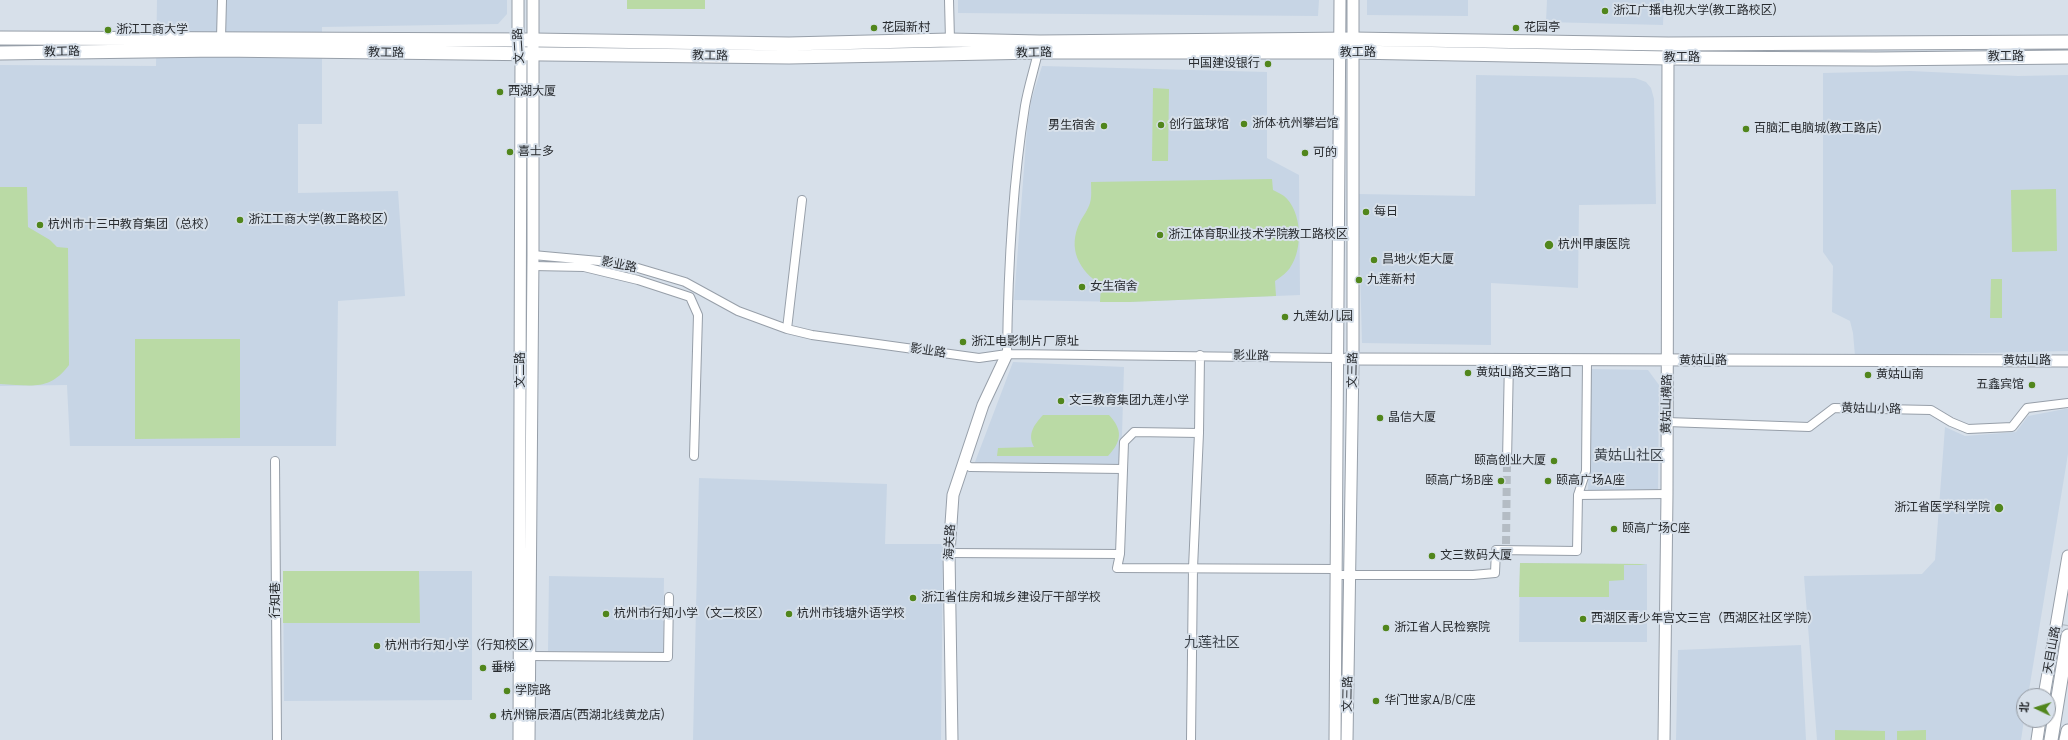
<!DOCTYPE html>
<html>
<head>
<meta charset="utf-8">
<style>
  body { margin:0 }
  #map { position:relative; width:2068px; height:740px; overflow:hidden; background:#d7e0ea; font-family:Bitter,"Noto Sans SC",serif }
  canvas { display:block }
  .north { position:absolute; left:2016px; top:688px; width:40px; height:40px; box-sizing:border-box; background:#d7e0ea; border:1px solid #91979f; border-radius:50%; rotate:274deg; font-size:11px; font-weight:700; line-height:16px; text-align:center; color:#272a2e }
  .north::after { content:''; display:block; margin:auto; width:14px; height:18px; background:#51861c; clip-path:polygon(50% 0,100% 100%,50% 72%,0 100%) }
</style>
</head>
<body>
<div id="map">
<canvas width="2068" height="740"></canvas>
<div class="north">北</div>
</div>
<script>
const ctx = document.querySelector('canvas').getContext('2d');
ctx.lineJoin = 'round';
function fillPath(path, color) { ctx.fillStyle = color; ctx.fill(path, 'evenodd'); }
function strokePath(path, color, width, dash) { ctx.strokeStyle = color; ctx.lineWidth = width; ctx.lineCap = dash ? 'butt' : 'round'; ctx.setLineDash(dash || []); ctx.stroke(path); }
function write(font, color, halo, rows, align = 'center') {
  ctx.font = font + ' Bitter,"Noto Sans SC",serif'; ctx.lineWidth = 4; ctx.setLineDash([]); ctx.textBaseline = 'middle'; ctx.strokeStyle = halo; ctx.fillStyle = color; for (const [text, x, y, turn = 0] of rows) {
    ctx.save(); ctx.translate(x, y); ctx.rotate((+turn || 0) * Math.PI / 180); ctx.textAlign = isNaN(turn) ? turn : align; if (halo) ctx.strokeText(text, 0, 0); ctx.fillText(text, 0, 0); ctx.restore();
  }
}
const built = new Path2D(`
  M157,0H507V14L498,24L322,27V124H298V193L398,191L405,296L338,301L336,446H70L67,385L0,386V65L156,66Z
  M958,0H1319L1318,16L958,13Z
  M1367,0H1468V16L1367,15Z
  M1547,0H1664L1663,25L1546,22Z
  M1042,66L1267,72V158L1299,175L1300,295L1129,302L1014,300L1027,129L1031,101Z
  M1910,71L2018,76L2068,75V351L1855,356L1853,333L1850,321L1832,312L1833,266L1823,252V73Z
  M1476,75L1635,78L1646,82L1651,88L1654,99L1656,204L1579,205L1578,288L1491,283V345L1362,343L1358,194L1475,196Z
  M1013,362L1124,367L1122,435L1118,465L975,462Z
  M1590,369L1648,370L1659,385L1658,494L1588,493Z
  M2065,409H2068V454L2028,696H2024V720L2021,740H1817L1804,576L1922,574L1935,560L1945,427L1965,436L2016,432L2028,416Z
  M699,478L887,484L885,544H943L941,740H693Z
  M1520,563L1647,564V642H1519Z
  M283,571H472V700L284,701Z
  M549,576L664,578L663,653L548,651Z
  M1801,645L1806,740H1676L1678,650Z`);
const green = new Path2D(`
  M627,0H705V9H627Z
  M1153,88L1169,89L1168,161H1152Z
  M1272,179L1273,190C1277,192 1281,194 1284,196C1302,211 1303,248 1291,266C1288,272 1281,277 1275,281L1276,296L1129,302H1100L1101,285C1079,270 1067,249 1080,222C1083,216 1088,210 1090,203C1092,197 1091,188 1091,182Z
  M0,187H27L28,227L50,240L57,247L68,248L69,365C49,392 30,385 0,384Z
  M2056,189L2057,251L2012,252L2011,190Z
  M1991,279H2002V318H1990Z
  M135,339H240V438L135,439Z
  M1043,415H1109C1123,430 1122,441 1108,456H997L998,448L1034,447C1027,434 1034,425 1043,415Z
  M1520,563L1640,564L1646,565H1624V580L1609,581V597H1519Z
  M283,571H419L420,623H283Z
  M1835,730L1885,731V740H1835Z
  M1926,730V740H1897V731Z`);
const streetTunnel = new Path2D(`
  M1506,544L1507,461`);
const highwayTunnel = new Path2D(`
  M2064,649L2068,625`);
const street = new Path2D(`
  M949,0L950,40
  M221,38L222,0
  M533,255L621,263L685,282L738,311L787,329L812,335L979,358L1007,354L1338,358
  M533,266L584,267L638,280L690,297L698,315L694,456
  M787,329L802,200
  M1007,354C1008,271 1012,187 1025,106C1028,88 1034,70 1038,52
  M1667,422L1809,427L1834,408L1931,410L1951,422L1968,429L2012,427L2027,408L2068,403
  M1199,433L1134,432L1124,442L1120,554L1117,568L1337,569
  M275,461L277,740
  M1507,461L1509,360
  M963,463L970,467L1122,469
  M1578,495L1667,494
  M949,553L1120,554
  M1336,575H1473L1495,573L1496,550L1577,551L1578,495L1586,471L1587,360
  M529,656L668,657L669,597
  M1191,740L1193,568L1199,433L1200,355`);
const secondary = new Path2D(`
  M518,0V41L521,55L519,740
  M1346,359L2068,361
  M2044,696L2068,556
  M529,740L533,255V0
  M952,740L949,553L953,495L983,405L1007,354
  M1335,740L1340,0
  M1347,740L1353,360V0
  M1664,740L1667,494L1668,51
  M2037,740L2040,720`);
const primary = new Path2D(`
  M0,38L534,40L789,44L950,40L1040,42L1353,39L1668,44L2068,42
  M0,53L219,50L789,57L1038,52H1353L1668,58L1876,59L2068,57
  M2051,740L2068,636
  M2066,740L2068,731`);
const markers = [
  [1605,11,4,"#51861c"],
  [874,28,4,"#51861c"],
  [1516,28,4,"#51861c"],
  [108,30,4,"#51861c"],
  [1268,64,4,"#51861c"],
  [500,92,4,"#51861c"],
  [1244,124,4,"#51861c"],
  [1161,125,4,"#51861c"],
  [1104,126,4,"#51861c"],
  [1746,129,4,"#51861c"],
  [510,152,4,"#51861c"],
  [1305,153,4,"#51861c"],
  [1366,212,4,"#51861c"],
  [240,220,4,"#51861c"],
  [40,225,4,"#51861c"],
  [1160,235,4,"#51861c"],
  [1549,245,5,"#51861c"],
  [1374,260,4,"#51861c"],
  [1359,280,4,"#51861c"],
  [1082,287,4,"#51861c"],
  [1285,317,4,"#51861c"],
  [963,342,4,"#51861c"],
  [1468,373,4,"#51861c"],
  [1868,375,4,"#51861c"],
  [2032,385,4,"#51861c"],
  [1061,401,4,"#51861c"],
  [1380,418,4,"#51861c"],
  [1554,461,4,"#51861c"],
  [1501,481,4,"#51861c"],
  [1548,481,4,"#51861c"],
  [1999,508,5,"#51861c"],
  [1614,529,4,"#51861c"],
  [1432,556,4,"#51861c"],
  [913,598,4,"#51861c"],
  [606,614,4,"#51861c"],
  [789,614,4,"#51861c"],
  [1583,619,4,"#51861c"],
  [1386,628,4,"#51861c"],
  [377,646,4,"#51861c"],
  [483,668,4,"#51861c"],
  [507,691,4,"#51861c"],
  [1376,701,4,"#51861c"],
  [493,716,4,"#51861c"]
];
const poiNames = [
  ["浙江广播电视大学(教工路校区)",1613,11],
  ["花园新村",882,28],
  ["花园亭",1524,28],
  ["浙江工商大学",116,30],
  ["中国建设银行",1260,64,"right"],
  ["西湖大厦",508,92],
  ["浙体·杭州攀岩馆",1252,124],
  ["创行篮球馆",1169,125],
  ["男生宿舍",1096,126,"right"],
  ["百脑汇电脑城(教工路店)",1754,129],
  ["喜士多",518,152],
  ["可的",1313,153],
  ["每日",1374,212],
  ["浙江工商大学(教工路校区)",248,220],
  ["杭州市十三中教育集团（总校）",48,225],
  ["浙江体育职业技术学院教工路校区",1168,235],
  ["杭州甲康医院",1558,245],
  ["昌地火炬大厦",1382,260],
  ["九莲新村",1367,280],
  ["女生宿舍",1090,287],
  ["九莲幼儿园",1293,317],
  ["浙江电影制片厂原址",971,342],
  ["黄姑山路文三路口",1476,373],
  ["黄姑山南",1876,375],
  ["五鑫宾馆",2024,385,"right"],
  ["文三教育集团九莲小学",1069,401],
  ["晶信大厦",1388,418],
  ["颐高创业大厦",1546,461,"right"],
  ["颐高广场B座",1493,481,"right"],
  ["颐高广场A座",1556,481],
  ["浙江省医学科学院",1990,508,"right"],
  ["颐高广场C座",1622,529],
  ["文三数码大厦",1440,556],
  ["浙江省住房和城乡建设厅干部学校",921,598],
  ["杭州市行知小学（文二校区）",614,614],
  ["杭州市钱塘外语学校",797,614],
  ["西湖区青少年宫文三宫（西湖区社区学院）",1591,619],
  ["浙江省人民检察院",1394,628],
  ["杭州市行知小学（行知校区）",385,646],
  ["垂梯",491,668],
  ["学院路",515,691],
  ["华门世家A/B/C座",1384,701],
  ["杭州锦辰酒店(西湖北线黄龙店)",501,716]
];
const streetNames = [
  ["文二路",519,46,-94],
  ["教工路",62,52,-1],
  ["教工路",386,53,1],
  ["教工路",1034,53,-1],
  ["教工路",1358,53],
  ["教工路",710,56,1],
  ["教工路",2006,57],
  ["教工路",1682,58],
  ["影业路",619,265,11],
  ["影业路",928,351,8],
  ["影业路",1251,356,1],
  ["黄姑山路",1703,361],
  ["黄姑山路",2027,361],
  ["文二路",521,370,-90],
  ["文三路",1353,370,-89],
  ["黄姑山横路",1667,404,-89],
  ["黄姑山小路",1871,409,1],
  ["海关路",950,542,-87],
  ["行知巷",276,600,-90],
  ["天目山路",2052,650,-80],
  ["文三路",1348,694,-89]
];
const quarterNames = [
  ["黄姑山社区",1629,456],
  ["九莲社区",1212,643]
];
fillPath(built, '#c7d5e5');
fillPath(green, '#badaa5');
strokePath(streetTunnel, '#b4bcc4', 8, [8, 4]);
strokePath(highwayTunnel, '#b4bcc4', 15, [15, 8]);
strokePath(street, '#979fa9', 10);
strokePath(secondary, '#979fa9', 13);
strokePath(primary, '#979fa9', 15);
strokePath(street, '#fff', 8);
strokePath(secondary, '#fff', 11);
strokePath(primary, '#fff', 13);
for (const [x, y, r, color] of markers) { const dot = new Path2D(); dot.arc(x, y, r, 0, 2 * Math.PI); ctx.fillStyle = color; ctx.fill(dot); strokePath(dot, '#d7e0ea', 1.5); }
write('12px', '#272a2e', '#d7e0ea', poiNames, 'left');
write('12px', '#272a2e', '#d7e0ea', streetNames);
write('14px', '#3e454d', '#d7e0ea', quarterNames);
</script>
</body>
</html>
